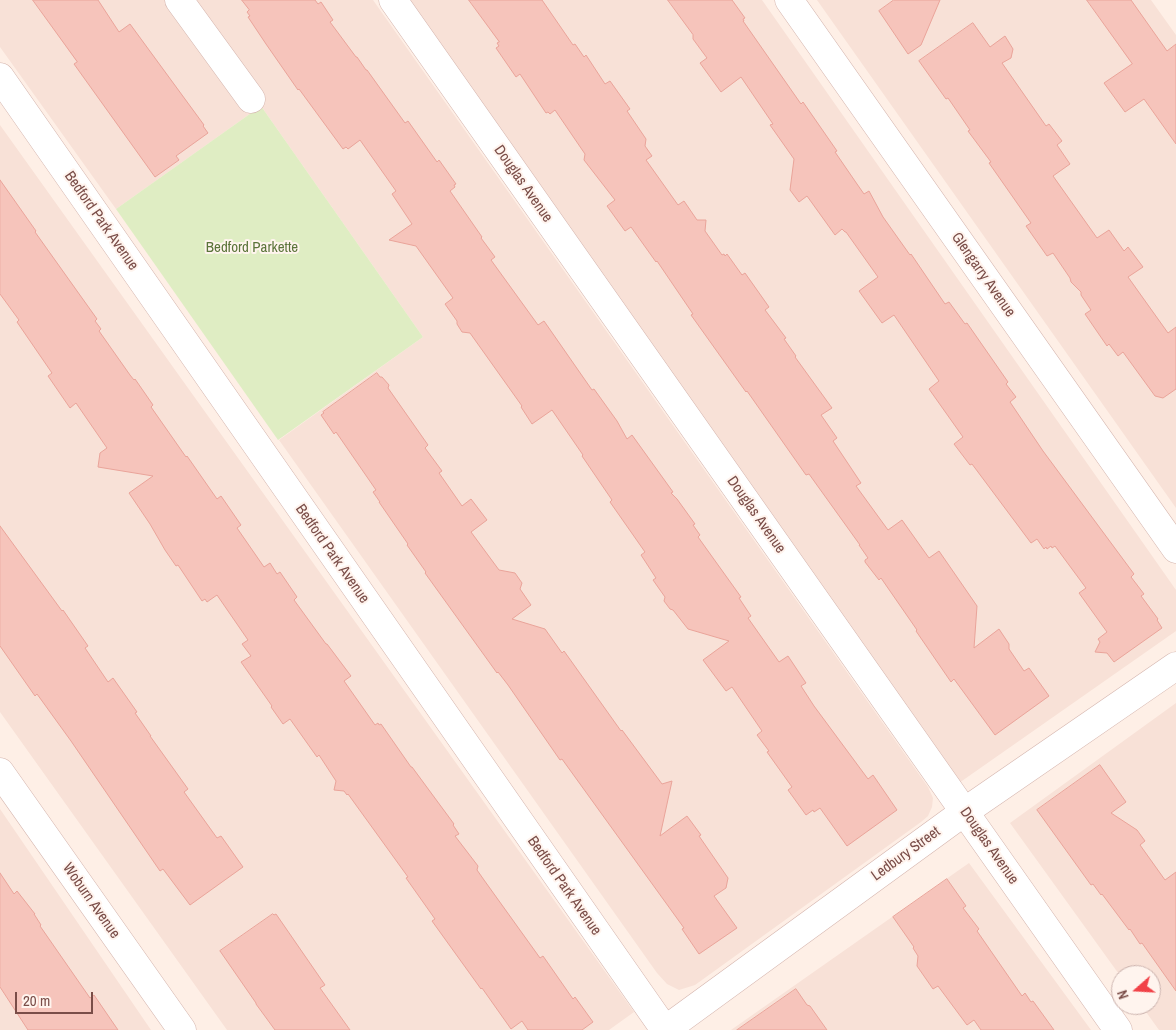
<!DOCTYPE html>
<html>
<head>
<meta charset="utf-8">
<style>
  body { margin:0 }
  #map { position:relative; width:1176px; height:1030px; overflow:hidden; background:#feefe6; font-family:"Archivo Narrow",sans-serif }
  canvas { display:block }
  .north { position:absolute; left:1111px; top:965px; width:50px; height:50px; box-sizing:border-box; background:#fff4ee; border:1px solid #cab1ac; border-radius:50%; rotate:251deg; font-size:14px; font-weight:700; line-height:20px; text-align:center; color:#7a4d48 }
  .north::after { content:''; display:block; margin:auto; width:18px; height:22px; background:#f14248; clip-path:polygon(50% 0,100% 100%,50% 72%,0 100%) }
  .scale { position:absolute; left:15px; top:992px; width:78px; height:22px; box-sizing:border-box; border:2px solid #7a4d48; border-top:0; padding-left:6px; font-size:15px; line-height:18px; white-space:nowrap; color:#7a4d48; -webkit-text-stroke:4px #fff4ee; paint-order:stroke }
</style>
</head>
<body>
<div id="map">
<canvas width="1176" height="1030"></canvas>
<div class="north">N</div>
<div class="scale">20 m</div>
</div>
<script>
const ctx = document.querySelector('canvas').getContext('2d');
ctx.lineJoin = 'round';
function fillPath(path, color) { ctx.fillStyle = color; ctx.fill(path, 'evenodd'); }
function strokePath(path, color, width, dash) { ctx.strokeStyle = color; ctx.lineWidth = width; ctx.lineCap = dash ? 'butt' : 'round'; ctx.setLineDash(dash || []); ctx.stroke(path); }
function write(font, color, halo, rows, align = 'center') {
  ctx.font = font + ' "Archivo Narrow",sans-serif'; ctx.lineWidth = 4; ctx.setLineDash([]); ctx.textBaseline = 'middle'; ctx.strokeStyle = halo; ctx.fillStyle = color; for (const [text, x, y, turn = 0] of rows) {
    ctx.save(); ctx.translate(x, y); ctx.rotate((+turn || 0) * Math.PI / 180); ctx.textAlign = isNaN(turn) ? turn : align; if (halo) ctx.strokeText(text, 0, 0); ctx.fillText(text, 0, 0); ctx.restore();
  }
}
const residential = new Path2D(`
  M0,0H373L928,787L933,798L932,807L928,816L921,822L695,985L679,990L667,984L657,973L279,440L423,337L261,106L116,209L0,47Z
  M409,0H762L1176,590V631L959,783Z
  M817,0H1151L1176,35V508Z
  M0,125L634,1012L609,1030H227L0,712Z
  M1176,703V1030H1159L1141,1005H1151V975H1121V977L1010,823Z
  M0,809L151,1030H0Z
  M969,863L1091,1030H731Z`);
const green = new Path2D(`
  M261,106L423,337L278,440L116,209Z`);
const building = new Path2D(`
  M33,0H98L119,32L130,24L204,125L203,126L208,133L176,156L179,160L155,177L74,64L77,62Z
  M242,0H315L318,4L321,2L333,20L330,22L356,57H357L366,70H367L405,123L408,121L437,162L439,160L456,184L454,185L455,187L450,191L482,237L481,238L495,257L491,260L538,325L544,321L592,390L594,389L617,421L627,439L632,435L673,492L671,493L677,499L695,524L693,525L700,535L698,537L741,597L739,598L751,616L748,618L779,662L788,656L806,683L801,686L814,706L868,779L873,775L897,810L847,846L820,808L814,812L813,810L806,815L788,790L792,787L767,752L769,751L757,735L762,731L732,687L726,691L703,660L729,641L688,629L673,610L670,609L664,601L665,597L653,580L656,578L641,555L645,552L610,502L612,500L582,456L583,455L552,410L532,424L521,407L522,406L470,333L462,332L457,324V321L445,304L453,298L416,246L389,240L412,224L392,194L396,191L360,140L348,149L346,147L343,149L299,89L298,90L266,44L248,17L250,16L247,12L249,10Z
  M469,0H542L573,45L575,44L584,57L586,55L605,84L610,81L630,109L627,111L646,139L645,146L652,156L646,160L678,205L684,201L697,220H706L705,231L722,255L724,254L725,256L727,254L742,275L745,273L769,307L765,310L786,338L784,339L796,356L795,357L832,408L821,415L837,438L833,441L861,483L856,486L888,530L902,520L929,558L939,551L977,606L974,648L999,629L1009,644V649L1024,671L1029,668L1049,696L995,735L954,679L951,682L916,631L917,630L881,578L879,580L865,562V560L868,558L859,545H860L809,474L806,475L747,391L746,392L691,315L693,314L657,261L656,262L631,227L625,231L607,206L615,200L584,160L585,154L555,110L550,114L548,112L546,113L520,74L516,77L496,48L499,46L497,43L499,42Z
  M668,0H732L745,18L743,19L744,21H743L801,104L803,102L837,151L835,152L857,184L864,194L869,191L883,217L910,255L911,254L945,304L949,302L965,324L967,323L1008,382L1006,384L1016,397L1010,402L1043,451L1134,574L1131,577L1144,594L1141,596L1158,619L1157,620L1162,628L1114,662L1107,653L1095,652L1100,642L1098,639L1107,632L1079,593L1086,588L1055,546L1052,548L1051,546L1047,549L1046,547L1044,549L1037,539L1031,543L972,464L970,465L954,444L963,437L929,389L939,381L894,315L882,323L859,291L878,277L846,232H845L842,229L835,235L807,196L799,202L790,190L794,159L770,125L773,124L741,77L721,92L700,63L707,58L693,39V35Z
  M894,0H940L921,45L908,54L879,11Z
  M1087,0H1131L1167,51L1176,44V144L1144,99L1125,112L1104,83L1132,64Z
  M973,23L990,47L1005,36L1013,49L1011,58L1002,63L1046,126L1049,124L1062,141L1057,145L1070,164L1053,176L1097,238L1109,230L1124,251L1128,247L1143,267L1128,277L1168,333L1176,327V389L1163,398L1155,396L1123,352L1118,356L1109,344L1107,346L1085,314L1091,310L1081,295V292L1071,282L1070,278L1053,253L1047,256L1026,226L1031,223L989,163L991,162L968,131L970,130L948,98L946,99L919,61Z
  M0,180L36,231L35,232L97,319L95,321L101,329L99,331L130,375L134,380L135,379L153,405L151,407L186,457L187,456L217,499L221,496L241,525L237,528L264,567L270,563L277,574L280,572L297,597L294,600L326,644H327L351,676L344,681L375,725L378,723L379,725L381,724L411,767H412L454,824L453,825L459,834L455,836L478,866L477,870L484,880L540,958L543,956L573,999L575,997L593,1022L582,1030H528L522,1021L511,1029L482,988L481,989L432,921L435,919L406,878L408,877L348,794L347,795L344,791L334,790L336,781L319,755L317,757L290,719L283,724L271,707L272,706L241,662L251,656L242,644L248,640L217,595L207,602L205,599L202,601L178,565L176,566L165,550L150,524L129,493L153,476L98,467L100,453L107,448L76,403L70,408L48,376L52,373L17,322L19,320L0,294Z
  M377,373L380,377H382L389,385L388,388L428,445L425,448L442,471L439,473L462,506L471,499L487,520L471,532L499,570L515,573L522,583L520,589L531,605L512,619L545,629L562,653L564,651L621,731L622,730L662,784L672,781L660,836L687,816L701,835L699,836L728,878L726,888L714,896L737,928L699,954L682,929L684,928L562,759L560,760L508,685L498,672L497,673L425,573L426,572L407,545L408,544L379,502H380L373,492L376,490L336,432L334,434L321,415L324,413L323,412Z
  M0,526L62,611L63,610L72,623L88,646L85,648L108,682L113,678L137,712L135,713L151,736H150L188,789L184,792L217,838L221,836L243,867L190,905L163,869L160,871L71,741L37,694L35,696L0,646Z
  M1100,765L1126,802L1111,813L1137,830L1145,841L1140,845L1165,880L1176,872V991L1142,943L1140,944L1130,929L1129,930L1102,894L1101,895L1093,884L1091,885L1037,810Z
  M0,873L14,894L17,891L35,914H34L41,925L40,926L90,998L94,995L118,1030H28L0,987Z
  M947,879L966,906L963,908L979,929L977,931L1022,996L1025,993L1031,1002L1033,1001L1054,1030H981L974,1020L967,1025L938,986L933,989L917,966L918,956L913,948L914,947L893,917Z
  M273,914L274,915L276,914L325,985L320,988L350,1030H275L256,1004V1003L220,951Z
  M796,989L807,1005L810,1006L827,1030H737Z`);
const minor = new Path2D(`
  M179,0L251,99
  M393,0L1118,1030
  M789,0L1176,549
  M0,77L665,1030
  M0,772L182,1030
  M665,1030L964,812L1176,666`);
const streetNames = [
  ["Douglas Avenue",523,184,55],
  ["Bedford Park Avenue",101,221,55],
  ["Glengarry Avenue",983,275,55],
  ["Douglas Avenue",756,515,55],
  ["Bedford Park Avenue",332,554,55],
  ["Douglas Avenue",989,846,55],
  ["Ledbury Street",906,854,-36],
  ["Bedford Park Avenue",564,886,55],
  ["Woburn Avenue",91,901,55]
];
const parkNames = [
  ["Bedford Parkette",252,248]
];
fillPath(residential, '#f8e1d7');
fillPath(green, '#dfedc3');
fillPath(building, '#f6c4bb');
strokePath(building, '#eaa49a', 1);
strokePath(minor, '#d4b4ad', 29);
strokePath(minor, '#fff', 28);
write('15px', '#7a4d48', '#fff4ee', streetNames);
write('15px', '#5b743a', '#fff4ee', parkNames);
</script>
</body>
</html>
